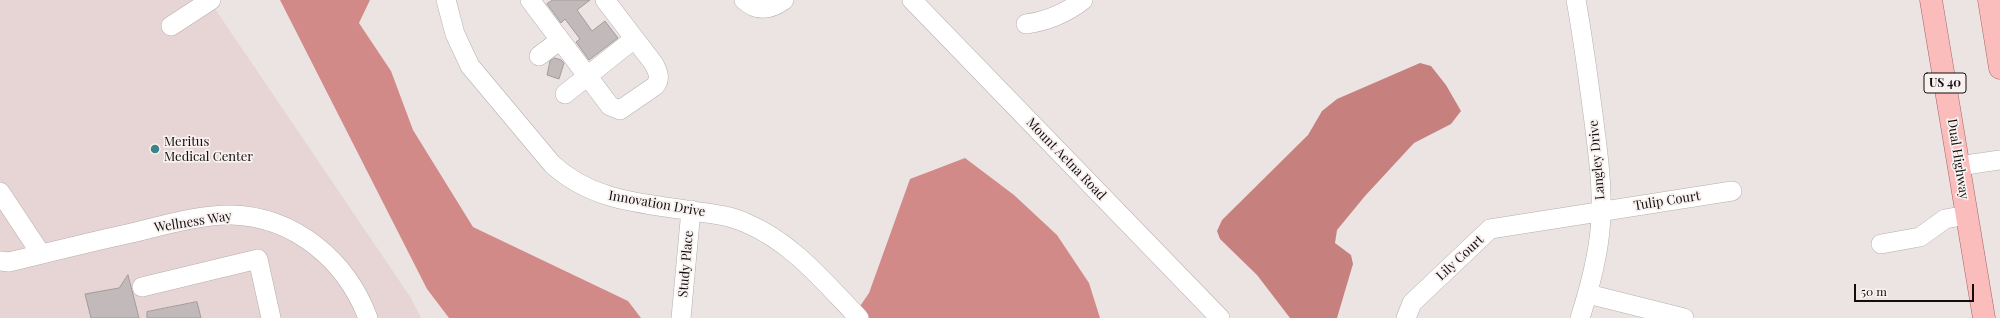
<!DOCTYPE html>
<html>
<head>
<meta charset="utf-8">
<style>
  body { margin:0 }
  #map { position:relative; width:2000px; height:318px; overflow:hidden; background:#ece4e3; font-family:"Playfair Display",serif }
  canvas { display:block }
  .scale { position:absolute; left:1854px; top:284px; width:120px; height:18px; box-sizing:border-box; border:2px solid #100e0e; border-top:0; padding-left:5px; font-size:12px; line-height:14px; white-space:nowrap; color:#100e0e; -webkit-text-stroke:3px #f9f1f0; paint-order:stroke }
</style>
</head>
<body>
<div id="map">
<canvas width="2000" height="318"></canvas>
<div class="scale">50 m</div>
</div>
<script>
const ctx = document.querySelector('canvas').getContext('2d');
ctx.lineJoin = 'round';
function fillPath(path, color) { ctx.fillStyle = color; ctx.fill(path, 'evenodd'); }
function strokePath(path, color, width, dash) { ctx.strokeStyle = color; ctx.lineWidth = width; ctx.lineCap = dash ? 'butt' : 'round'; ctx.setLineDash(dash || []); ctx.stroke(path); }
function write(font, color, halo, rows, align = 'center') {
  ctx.font = font + ' "Playfair Display",serif'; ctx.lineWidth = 3.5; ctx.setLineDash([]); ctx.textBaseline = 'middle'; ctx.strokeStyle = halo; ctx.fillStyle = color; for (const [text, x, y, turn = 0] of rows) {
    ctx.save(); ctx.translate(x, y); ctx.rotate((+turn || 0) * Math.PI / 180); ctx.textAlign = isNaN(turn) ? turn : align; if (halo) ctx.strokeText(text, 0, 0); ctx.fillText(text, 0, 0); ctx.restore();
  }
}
const built = new Path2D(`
  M0,0H209L411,298L421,318H0Z`);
const forest = new Path2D(`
  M280,0H370L359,23L391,71L413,130L473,227L628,301L641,318H449L427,289Z
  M965,158L1014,195L1057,235L1089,283L1100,318H852L869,293L910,179Z`);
const water = new Path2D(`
  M1420,63L1431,66L1446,85L1461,111L1451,124L1414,143L1365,196L1337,230L1335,243L1351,255L1353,264L1337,318H1290L1257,275L1220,239L1217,231L1222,220L1308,135L1322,111L1337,99Z`);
const building = new Path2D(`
  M553,0H590L577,10L592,31L605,21L618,38L589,60L576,42L580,39L565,19L561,23L547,4Z
  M555,58L561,60L564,63L559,79L547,75L550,61Z
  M128,275L139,318H91L85,294L119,288Z
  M197,302L201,318H147V312Z`);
const minor = new Path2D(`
  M446,0L455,34L470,66L552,164C594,203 646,203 699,212C715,214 731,216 746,223C792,242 825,283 859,318
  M530,0L610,106L620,110L655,86C661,79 658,72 654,64L605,0
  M744,0C757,12 770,10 784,0
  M912,0L1220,318
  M1576,0C1583,38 1588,76 1593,114C1597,146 1602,179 1601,211C1601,247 1591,284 1580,318
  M1026,24C1048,21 1065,14 1083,0
  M171,26L211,0
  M539,56L560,40
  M565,94L634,39
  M1959,166L2000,160
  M0,192L41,254
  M1881,244L1920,237L1945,219L1967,215
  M0,261L9,262C51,252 94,241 136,232C164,225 203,214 232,215C295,217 346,260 368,318
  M142,287L258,259L271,318
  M1588,294L1684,318
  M681,318L691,210
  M1406,318L1412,303L1490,229L1732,191`);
const major = new Path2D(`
  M1931,0L1984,318
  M1989,0L2000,68`);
const markers = [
  [155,149,5,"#3b8388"]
];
const shields = [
  [1945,83,42]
];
const shieldNames = [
  ["US 40",1945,83]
];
const poiNames = [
  ["Meritus",164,142],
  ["Medical Center",164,157]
];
const streetNames = [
  ["Mount Aetna Road",1066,159,46],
  ["Dual Highway",1958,159,81],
  ["Langley Drive",1597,160,-95],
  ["Tulip Court",1667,201,-9],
  ["Innovation Drive",657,204,10],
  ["Wellness Way",193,222,-9],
  ["Lily Court",1460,258,-43],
  ["Study Place",686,264,-85]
];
fillPath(built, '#e6d5d4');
fillPath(forest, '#d28a89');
fillPath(water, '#c6807e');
fillPath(building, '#c2baba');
strokePath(building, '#a39b9b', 1);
strokePath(minor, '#b6aeae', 20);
strokePath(major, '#a76362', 23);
strokePath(minor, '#fff', 19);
strokePath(major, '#fbbdbc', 22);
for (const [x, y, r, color] of markers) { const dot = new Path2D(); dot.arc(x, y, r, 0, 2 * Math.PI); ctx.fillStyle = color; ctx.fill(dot); strokePath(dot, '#f9f1f0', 1.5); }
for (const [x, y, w] of shields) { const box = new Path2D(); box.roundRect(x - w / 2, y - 10, w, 20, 3); ctx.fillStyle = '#f9f1f0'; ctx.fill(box); strokePath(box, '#100e0e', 1); }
write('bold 12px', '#100e0e', null, shieldNames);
write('13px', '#100e0e', '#f9f1f0', poiNames, 'left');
write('13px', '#100e0e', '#f9f1f0', streetNames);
</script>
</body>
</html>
